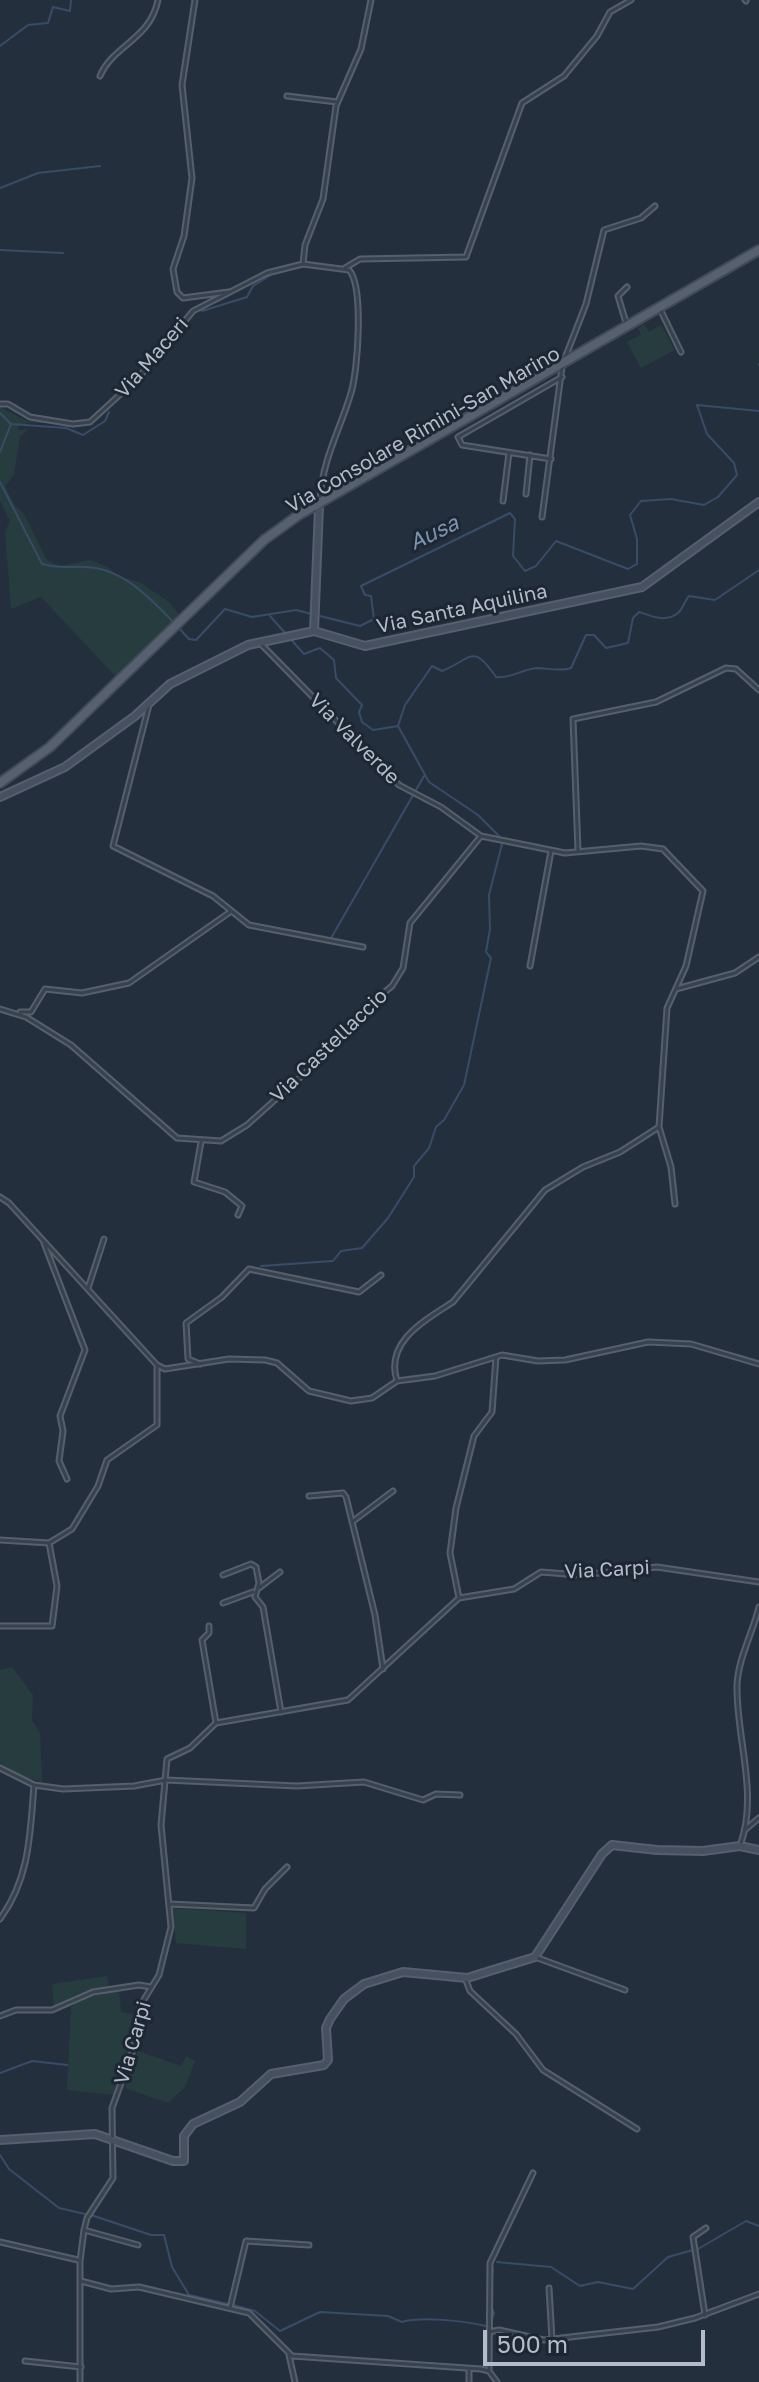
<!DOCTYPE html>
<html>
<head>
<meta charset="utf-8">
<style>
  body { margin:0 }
  #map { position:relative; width:759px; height:2382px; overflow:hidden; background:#242f3e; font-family:"Golos Text",sans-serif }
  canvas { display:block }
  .scale { position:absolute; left:483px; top:2330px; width:222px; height:36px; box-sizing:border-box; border:4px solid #b4bcc9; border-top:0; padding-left:10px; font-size:24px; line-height:28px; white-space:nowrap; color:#b4bcc9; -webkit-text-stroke:6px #1d2633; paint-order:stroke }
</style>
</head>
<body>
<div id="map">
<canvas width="759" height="2382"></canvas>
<div class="scale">500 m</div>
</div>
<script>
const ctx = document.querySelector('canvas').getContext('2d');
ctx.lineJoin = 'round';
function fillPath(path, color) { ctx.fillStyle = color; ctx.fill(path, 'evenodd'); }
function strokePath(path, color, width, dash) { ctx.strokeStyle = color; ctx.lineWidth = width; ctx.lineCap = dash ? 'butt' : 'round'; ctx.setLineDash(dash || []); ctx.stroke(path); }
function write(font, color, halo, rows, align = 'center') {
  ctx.font = font + ' "Golos Text",sans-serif'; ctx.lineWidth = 6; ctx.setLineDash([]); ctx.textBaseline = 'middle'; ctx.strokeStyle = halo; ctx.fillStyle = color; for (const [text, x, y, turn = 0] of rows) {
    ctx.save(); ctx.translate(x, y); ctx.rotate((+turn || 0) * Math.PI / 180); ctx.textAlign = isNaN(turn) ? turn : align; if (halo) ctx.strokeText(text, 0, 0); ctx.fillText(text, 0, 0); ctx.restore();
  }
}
const green = new Path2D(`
  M644,324L649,332L661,325L675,350L641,368L627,342L641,335L638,328Z
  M0,407L27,421L61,423H28L18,427V430L29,429L20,436L14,475L5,486L14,504L24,514L47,560L60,566L90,560L108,567L118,576L141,583L169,602L179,615L116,677L41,597L11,609L5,532L10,521L0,501Z
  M12,1667L33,1695L32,1720L40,1733L42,1782L22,1776L0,1763V1670Z
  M172,1908L246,1913V1949L176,1943Z
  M107,1976L109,1988L83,1992L54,2006L52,1984Z
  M119,1989L121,2012L137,2015L131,2047L113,2095L67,2090L71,2007L81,1999Z
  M138,2051L181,2066L186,2056L195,2061L185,2087L168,2103L125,2088Z`);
const stream = new Path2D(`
  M0,46L28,25L48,23L53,7L70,11L71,0
  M0,188L38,173L100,166
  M0,250L63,253
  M202,311L247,297L253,286L274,273
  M759,364V365
  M0,413L11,424L0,452
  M11,424L66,428L83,435L105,421L109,412
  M0,482L42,564C59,569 69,566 85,567C123,568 150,598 174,623
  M270,616L304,654L320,648L334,660L336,678L362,705L359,712L362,722L373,730L398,726L405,705L432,666L442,671C472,659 472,642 496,677C510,679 523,669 537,668C548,668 560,672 571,668L586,635H594L606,648L628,643L633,618L639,612C651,616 666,623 678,613C683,609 685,600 689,596L715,600L759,570
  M178,627L189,639L196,640L225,609L252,617L296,610L360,626L374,619L371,596L365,595L361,586L510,513L515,519L513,556L525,571L536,566L556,541L628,569L637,564V539L630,515L641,501L671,499L704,505L718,497L737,475L734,463L707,434L697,405L759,411
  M330,940L424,776
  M261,1266L333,1261L341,1251L362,1248L388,1218L414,1177V1166L429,1148L436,1127L444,1120L464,1085L491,958L486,952L490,929L489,895L503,840L478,815L429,782L398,726
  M0,2014L18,2008H52
  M0,2073L32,2061L67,2065
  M0,2155L9,2169L59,2208L85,2214
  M91,2215L151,2235H164L172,2267L189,2295L228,2304
  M698,2249L746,2221L759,2226
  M497,2262L551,2267L580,2286L598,2282L633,2289L668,2257L693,2250
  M491,2283L493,2269
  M233,2305L255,2311L280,2331L320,2312L388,2316L402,2322C420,2316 464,2321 486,2326
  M490,2326L494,2313L491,2306`);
const street = new Path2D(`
  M195,0L182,85L192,178L184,236L173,269L177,292L183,298L229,292
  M745,0L746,1
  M100,76C113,45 150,40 158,0
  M287,96L337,102
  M345,268L360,259L466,257L522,103L564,76L597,36L610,12L631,0
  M661,311L681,352
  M627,326L618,296L627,287
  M565,358L586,304L604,230L641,218L655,206
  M0,404H8L30,417L73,424L90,422L139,377L193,311L267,273L303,264
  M551,459L462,445L458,437L562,377
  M526,494L530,455
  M320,500C322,460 340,430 351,393C358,371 364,286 349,270L303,264L305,245L323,199L336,106L361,49L371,0
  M503,501L509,453
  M542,517L562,367
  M260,643L399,785L441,807L481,836L565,853L641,846L663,849L703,891L686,966L667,1008L659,1127L620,1152L583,1167L545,1190L453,1302C427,1319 384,1341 397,1381
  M149,705L113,846L213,896L249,925L363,947
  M578,851L573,719L656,702L726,668L736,669L759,690
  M530,966L551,851
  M676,989L735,973L759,957
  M0,1009L26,1017L71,1045L177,1138L221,1141L247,1125L325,1055L369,1005L392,986L403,968L410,923L481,836
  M20,1012H31L45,989L82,993L129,983L230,912
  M659,1127L671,1167L675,1204
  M201,1142L194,1182L225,1192L242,1206L238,1215
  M0,1197L9,1203L157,1365L165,1369L229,1359L265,1360L277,1363L309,1391L351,1401L372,1398L397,1381L435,1376L502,1355L538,1361L565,1360L648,1342L691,1344L759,1364
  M44,1243L85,1350L60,1416L63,1431L59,1461L67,1479
  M88,1288L104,1239
  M200,1364L188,1359L186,1323L222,1297L249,1269L359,1292L381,1275
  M309,1496L343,1493L346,1497L375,1615L383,1669
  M352,1522L393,1491
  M0,1540L49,1543L72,1529L98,1486L107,1460L157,1425V1365
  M223,1575L251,1564L256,1567L259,1583L255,1597L263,1607L281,1712
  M259,1588L280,1572
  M459,1598L450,1553L456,1508L474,1436L492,1412L496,1357
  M223,1603L253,1592
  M0,1626H52L57,1586L49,1543
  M209,1626V1633L202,1640L216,1723
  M0,1768L34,1785L63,1789L134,1786L166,1780L297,1786L364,1782L423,1800L436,1794L460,1795
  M746,1829L759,1818
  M740,1846C759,1794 736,1738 737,1685C738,1659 753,1632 759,1607
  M170,1904L254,1908L265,1889L287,1867
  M0,1919C30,1878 30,1834 34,1785
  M535,1957L625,1990
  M465,1978L470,1991L516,2034L543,2070L637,2129
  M0,2016L16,2010H52L93,1992L139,1985L151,1987
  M84,2230L138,2245
  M0,2242L78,2260
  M81,2281L111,2289L139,2287L249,2313L292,2356L481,2369L489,2371L497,2382
  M549,2288L552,2339
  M230,2308L246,2241L309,2245
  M705,2315L693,2237L706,2228
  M489,2332L499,2330L544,2340L658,2327L695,2318L759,2294
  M289,2355L295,2382
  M25,2361L81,2367
  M489,2370L490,2263L533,2173
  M80,2382V2261L84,2230L87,2218L113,2178L112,2108L134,2047L140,2006L159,1975L171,1927L161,1825L167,1759L190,1748L216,1723L348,1700L459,1598L514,1589L541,1572L579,1575L657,1567L759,1582
  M469,2382V2369`);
const secondary = new Path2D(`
  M314,631L319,507
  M0,797L65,767L135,716L170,684L248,645L314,631L365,646L642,587L759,502
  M0,2140L95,2134L173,2161H184V2136L193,2124L240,2102L271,2074L324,2065L328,2060L326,2028L330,2019L344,1999L364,1984L403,1972L467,1978L535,1957L602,1854L612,1845L657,1850L703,1851L740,1846L759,1850`);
const primary = new Path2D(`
  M0,783L50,747L264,540L300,514L759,250`);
const streetNames = [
  ["Via Maceri",152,358,-49],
  ["Via Consolare Rimini-San Marino",423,430,-30],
  ["Via Santa Aquilina",462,609,-12],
  ["Via Valverde",354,739,45],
  ["Via Castellaccio",329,1046,-44],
  ["Via Carpi",607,1570,-3],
  ["Via Carpi",133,2043,-74]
];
const waterNames = [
  ["Ausa",434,533,-26]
];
fillPath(green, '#263c3f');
strokePath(stream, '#394c67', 2);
strokePath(street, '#565f6c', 7);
strokePath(secondary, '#565f6c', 10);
strokePath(primary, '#414a57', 12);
strokePath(street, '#38414e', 3);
strokePath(secondary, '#465061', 6);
strokePath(primary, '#56606e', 8);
write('20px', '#b4bcc9', '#1d2633', streetNames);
write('italic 22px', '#7c92b1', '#1d2633', waterNames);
</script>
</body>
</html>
